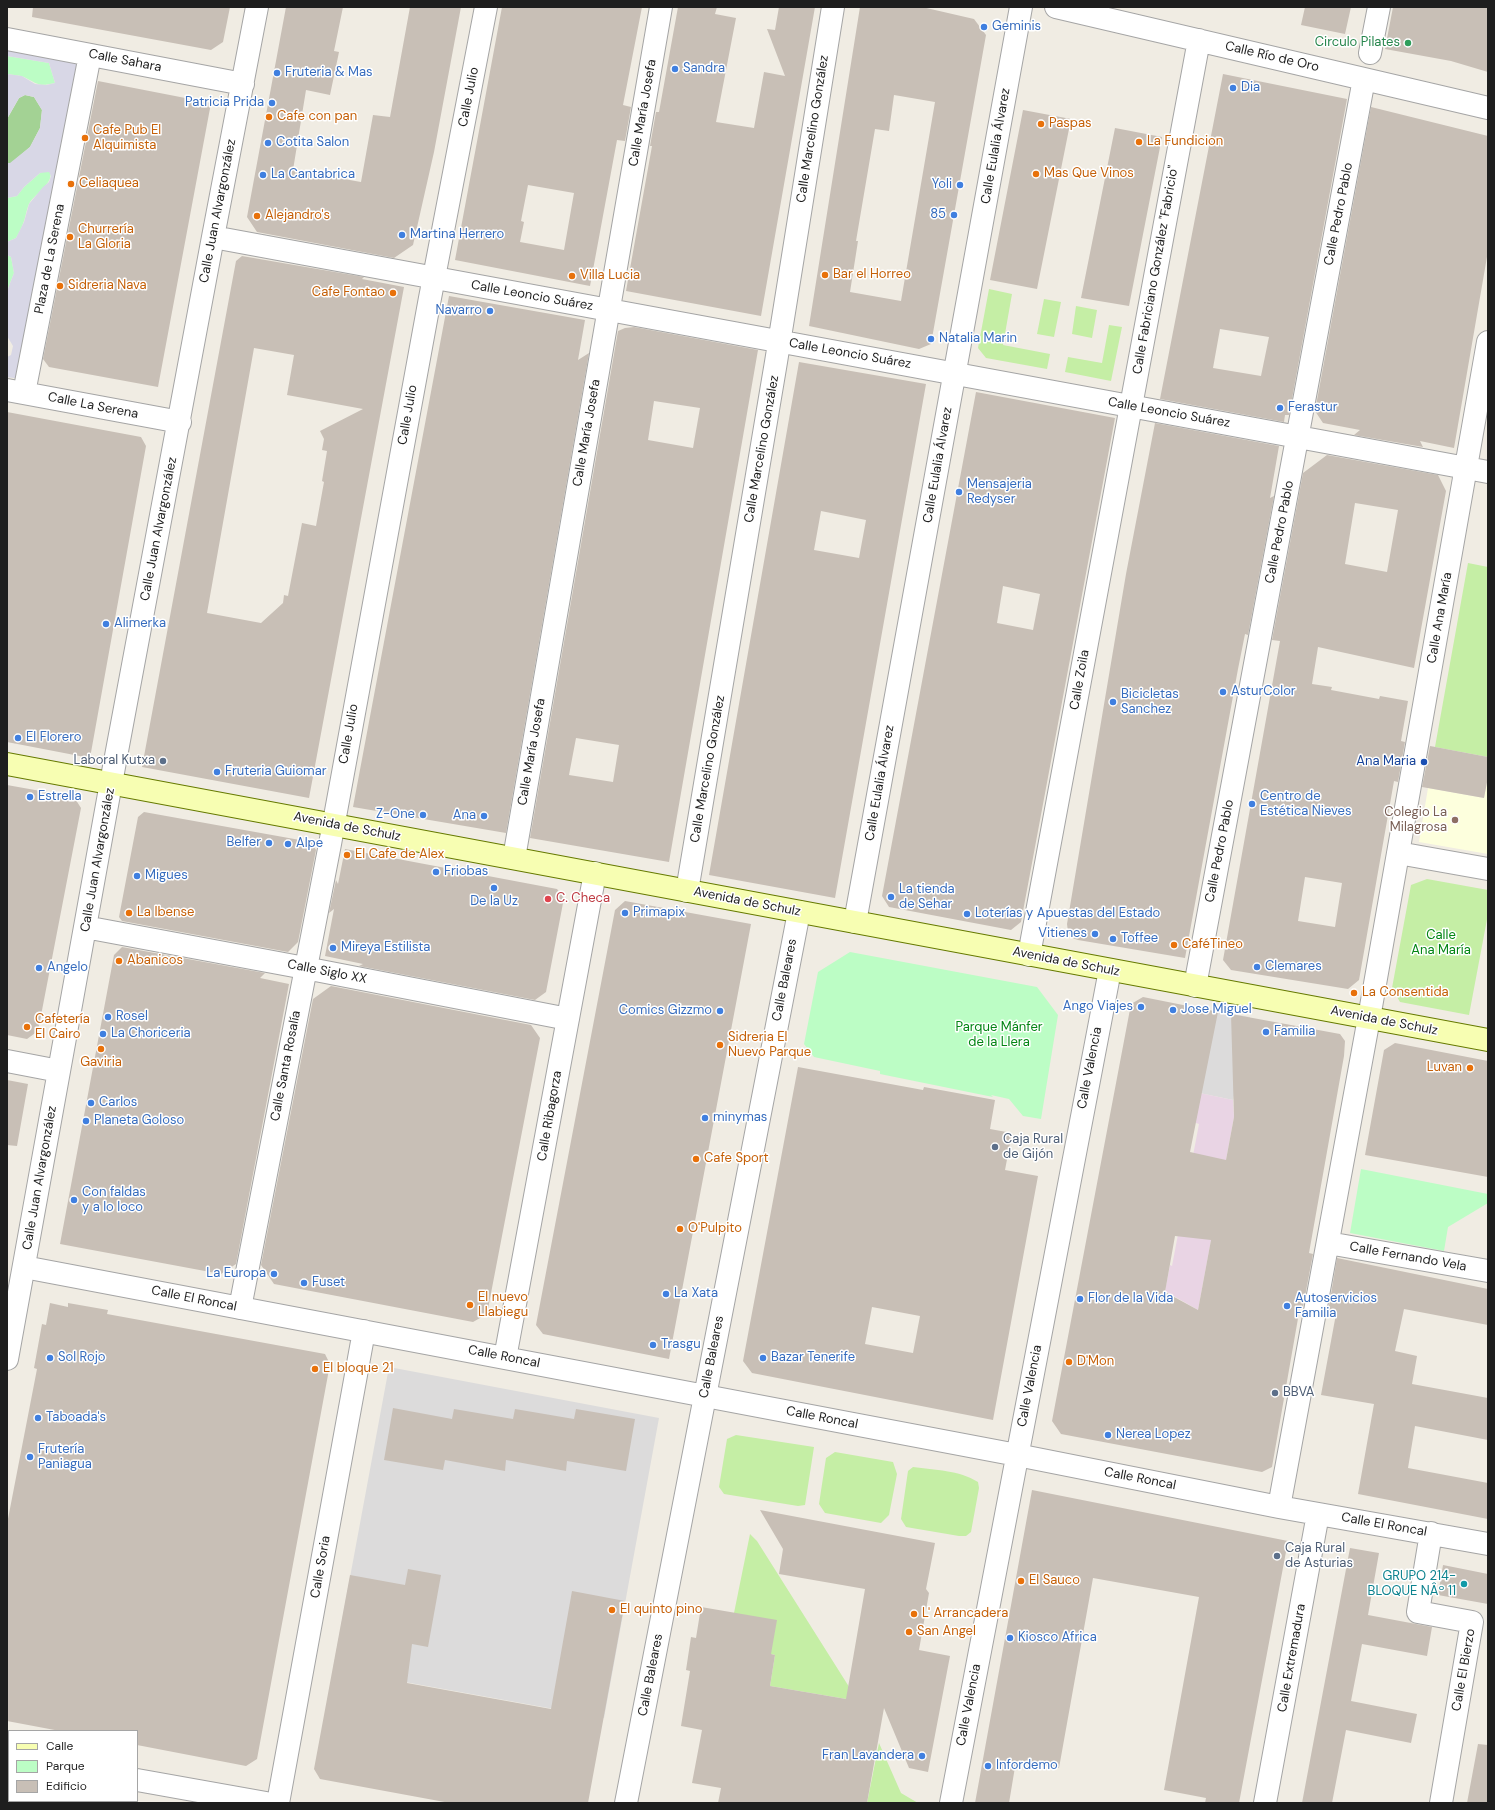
<!DOCTYPE html>
<html>
<head>
<meta charset="utf-8">
<style>
  body { margin:0 }
  #map { position:relative; width:1495px; height:1810px; overflow:hidden; background:#f0ece3; font-family:"DM Sans",sans-serif }
  canvas { display:block }
  .frame { position:absolute; inset:0; border:8px solid #1e1e1e; pointer-events:none }
  .legend { position:absolute; left:8px; top:1730px; width:130px; height:72px; box-sizing:border-box; background:#fff; border:1px solid #a5a5a5; margin:0; padding:5px 7px; list-style:none; font-size:12px; color:#1e1e1e }
  .legend li { display:flex; align-items:center; gap:8px; height:20px }
  .legend b { width:20px; border:1px solid #a5a5a5 }
</style>
</head>
<body>
<div id="map">
<canvas width="1495" height="1810"></canvas>
<div class="frame"></div>
<ul class="legend">
<li><b style="height:5px;background:#f7feb2"></b>Calle</li>
<li><b style="height:11px;background:#bcfdc5"></b>Parque</li>
<li><b style="height:11px;background:#c8bfb6"></b>Edificio</li>
</ul>
</div>
<script>
const ctx = document.querySelector('canvas').getContext('2d');
ctx.lineJoin = 'round';
function fillPath(path, color) { ctx.fillStyle = color; ctx.fill(path, 'evenodd'); }
function strokePath(path, color, width, dash) { ctx.strokeStyle = color; ctx.lineWidth = width; ctx.lineCap = dash ? 'butt' : 'round'; ctx.setLineDash(dash || []); ctx.stroke(path); }
function write(font, color, halo, rows, align = 'center') {
  ctx.font = font + ' "DM Sans",sans-serif'; ctx.lineWidth = 3; ctx.setLineDash([]); ctx.textBaseline = 'middle'; ctx.strokeStyle = halo; ctx.fillStyle = color; for (const [text, x, y, turn = 0] of rows) {
    ctx.save(); ctx.translate(x, y); ctx.rotate((+turn || 0) * Math.PI / 180); ctx.textAlign = isNaN(turn) ? turn : align; if (halo) ctx.strokeText(text, 0, 0); ctx.fillText(text, 0, 0); ctx.restore();
  }
}
const residential = new Path2D(`
  M1181,1005L1250,1017L1233,1100L1166,1086Z
  M389,1367L659,1418L604,1718L333,1669Z`);
const industrial = new Path2D(`
  M1166,1086L1233,1100L1234,1117L1198,1310L1165,1291L1170,1265L1172,1266L1199,1124L1196,1123Z`);
const education = new Path2D(`
  M1488,777V854L1419,842L1428,788L1484,798Z`);
const grass = new Path2D(`
  M989,289L1012,294L1003,345L1050,354L1047,369L986,358L978,348Z
  M1044,299L1061,302L1054,337L1037,334Z
  M1076,306L1097,310L1092,338L1072,334Z
  M1109,325L1122,327L1111,381L1065,372L1068,357L1102,363Z
  M1468,563L1488,567V757L1435,747Z
  M1427,879L1488,890V914L1469,1015L1400,1002L1392,988L1411,885Z
  M736,1435L814,1447L805,1505L798,1506L724,1494L719,1487L727,1439Z
  M835,1452L893,1462L897,1474L889,1515L881,1523L825,1513L819,1504L826,1458Z
  M913,1467C935,1470 959,1470 978,1482L979,1488L971,1532L966,1536H959L906,1527L901,1519L908,1471Z
  M750,1534L757,1541L858,1701L770,1686L775,1655L771,1654L734,1613Z
  M879,1743L901,1793L918,1803H867Z`);
const forest = new Path2D(`
  M25,95L34,97L42,110L40,128L30,147L10,164L7,163V119L19,98Z`);
const park = new Path2D(`
  M7,56L49,63L55,83C38,87 38,84 24,77C19,75 12,75 7,74Z
  M45,171L50,172C54,182 36,194 30,202C27,207 26,215 24,221C22,227 19,233 16,238L7,242V198L17,196L24,187L40,173Z
  M7,255L11,257L14,273L7,291Z
  M850,952L1037,987L1058,1015L1041,1119L1023,1116L1009,1099L991,1095L993,1097L880,1074V1071L814,1057L804,1044L818,972Z
  M1361,1169L1488,1194V1203L1448,1227L1444,1251L1350,1233Z`);
const plaza = new Path2D(`
  M7,50L88,65L27,380L7,377V357L11,355L13,346L7,336V291L14,273L11,257L7,255V242L16,238L24,222L29,204L43,187L49,182L51,176L49,172L40,173L24,187L17,196L7,198V163H10L30,147L40,128L42,110L34,97L25,95L19,98L7,119V74L22,76L35,84L46,85L55,83L49,63L7,56Z`);
const building = new Path2D(`
  M33,7H230L223,42L211,50L32,17Z
  M286,7H343L334,51L339,52L330,95L306,90L293,170L361,182L373,115L390,117L410,7H461L434,152L413,245L394,258L257,232L247,217Z
  M502,7H642L623,105L631,107L625,141L617,140L590,286L455,260ZM528,185L574,193L564,250L520,242L524,222L521,221Z
  M678,7H717L715,14L736,18L716,122L754,128L764,72L785,76L767,29L775,30L779,7H815L761,316L626,291L652,146H650L656,112H659Z
  M860,7H922L974,19L986,35L931,344L919,349L809,326ZM894,95L935,102L901,301L850,292L858,241H856L875,129L889,131Z
  M1305,7H1351L1345,34L1301,25Z
  M1393,7H1488V72L1451,61L1385,49Z
  M1223,74L1347,99L1289,415H1285L1284,422L1160,399ZM1220,329L1269,337L1261,376L1213,368Z
  M98,81L211,103L158,387L49,367L43,359Z
  M1371,107L1488,136V251L1454,448L1420,441L1423,447L1354,435L1360,430L1323,423L1315,411Z
  M1023,110L1071,119L1037,289L990,280Z
  M1115,128L1162,137L1129,306L1081,298Z
  M242,256L364,277L362,279L404,287L309,798L142,767L236,261ZM254,348L294,355L287,395L363,409L320,431L324,439L322,450L327,451L322,481L324,482L316,526L302,523L288,596L284,595L283,603L261,623L207,613Z
  M449,296L585,320L578,360L589,353L506,833L353,807Z
  M634,327L758,350L669,862L530,838L618,331L625,328ZM654,401L700,408L693,448L648,440ZM576,738L619,745L613,782L569,775Z
  M799,362L926,384L835,898L709,875ZM821,511L866,520L859,558L814,550Z
  M976,392L1115,418L1021,922L1011,930L889,907L882,896ZM1003,586L1040,594L1033,630L997,623Z
  M7,412L141,437L146,446L90,758L7,742Z
  M1155,423L1279,446L1270,498L1274,496L1248,635L1245,634L1238,669L1185,958L1078,940L1072,938L1068,932L1067,924L1126,574Z
  M1327,455L1438,475L1446,491L1414,668L1318,647L1312,684L1332,687L1331,690L1379,699L1380,696L1408,701L1401,741L1405,742L1398,782L1394,781L1359,980L1348,989L1231,970L1223,960L1280,641L1272,640L1303,473ZM1355,503L1398,510L1387,572L1345,564ZM1305,877L1342,883L1335,927L1298,921Z
  M1430,746L1488,757V777L1484,798L1422,787Z
  M7,785L74,797L81,808L38,1031L27,1039L7,1035Z
  M144,812L311,842L316,850L298,942L288,952L122,921L119,917L138,817Z
  M345,849L557,889L564,898L546,992L535,1000L359,966L363,964L325,956L334,909L329,913L336,880L338,884Z
  M625,901L751,924L669,1359L543,1334L536,1325L615,910Z
  M122,947L265,973L260,978L289,984L236,1264L221,1274L60,1244L114,955Z
  M331,986L531,1025L540,1038L487,1314L473,1322L274,1284L261,1265L313,999Z
  M1143,997L1218,1012L1190,1152L1226,1160L1234,1117L1231,1014L1340,1034L1345,1041L1344,1056L1309,1253L1313,1254L1303,1307H1300L1272,1467L1262,1472L1061,1434L1052,1421L1131,1004ZM1175,1236L1211,1240L1198,1310L1165,1292Z
  M1395,1043L1488,1061V1177L1365,1155L1384,1050Z
  M798,1067L923,1090L924,1087L995,1100L990,1129L1012,1133L1005,1170L1038,1176L993,1420L752,1373L743,1361ZM872,1307L920,1316L913,1353L865,1344Z
  M7,1080L28,1084L17,1146L7,1145Z
  M1337,1258L1488,1289V1325L1404,1309L1395,1351L1417,1356L1412,1384L1488,1398V1440L1415,1426L1408,1468L1488,1483V1519L1358,1494L1374,1404L1321,1395L1336,1314L1328,1312Z
  M50,1303L68,1307V1303L108,1310L107,1314L325,1354L330,1364L257,1759L246,1766L137,1745V1731H60L7,1721V1524L37,1369L34,1368L42,1324L46,1325Z
  M393,1408L452,1419L454,1409L513,1419L515,1409L574,1419L576,1409L635,1419L626,1471L567,1461L566,1471L506,1460L505,1471L445,1460L443,1470L384,1460Z
  M1032,1490L1288,1541L1239,1803H1205L1206,1798L1164,1790L1199,1597L1093,1578L1059,1768L1016,1761L1009,1803H975Z
  M760,1510L935,1543L926,1589L929,1593L919,1650L950,1656L928,1772L909,1768L884,1708L867,1803H718L721,1788L692,1783L702,1730L681,1726L690,1671L686,1670L691,1637L696,1638L701,1607L777,1620L771,1654L775,1655L770,1686L846,1699L865,1589L779,1574L783,1549Z
  M1350,1548L1379,1553L1368,1615L1432,1627L1427,1656L1362,1644L1351,1701L1417,1714L1411,1743L1346,1730L1332,1803H1302Z
  M1443,1565L1488,1574V1604L1438,1595Z
  M408,1569L441,1575L428,1647L412,1644L407,1683L551,1709L572,1591L625,1601L588,1803H450L320,1779L314,1769L350,1575L405,1585Z
  M1478,1744L1488,1745V1803H1467Z`);
const street = new Path2D(`
  M1056,7L1488,108
  M7,39L243,84
  M1370,53L1379,7
  M213,237L1488,472
  M7,390L180,422
  M24,393L90,55
  M1398,853L1488,869
  M514,858L661,7
  M687,891L776,362L833,7
  M855,922L1021,7
  M85,927L305,968L568,1019
  M1029,955L1199,40
  M1195,986L1364,79
  M7,1061L59,1071
  M1328,1243L1488,1271
  M24,1267L1017,1455L1279,1507L1488,1544
  M240,1308L330,844L430,298L486,7
  M505,1358L595,873
  M7,1359L111,783L213,237L257,7
  M1279,1507L1369,1018L1488,342
  M1431,1533L1418,1612L1472,1622L1441,1803
  M7,1757H9
  M137,1780L266,1803
  M278,1803L364,1331
  M626,1803L799,912
  M951,1803L1110,970
  M1265,1803L1318,1514`);
const secondary = new Path2D(`
  M7,764L1488,1040`);
const markers = [
  [984,27,4,"#3f7fe0"],
  [1408,43,4,"#2e9e5b"],
  [675,69,4,"#3f7fe0"],
  [277,73,4,"#3f7fe0"],
  [1233,88,4,"#3f7fe0"],
  [272,103,4,"#3f7fe0"],
  [269,117,4,"#e8710a"],
  [1041,124,4,"#e8710a"],
  [85,138,4,"#e8710a"],
  [1139,142,4,"#e8710a"],
  [268,143,4,"#3f7fe0"],
  [1036,174,4,"#e8710a"],
  [263,175,4,"#3f7fe0"],
  [71,184,4,"#e8710a"],
  [960,185,4,"#3f7fe0"],
  [954,215,4,"#3f7fe0"],
  [257,216,4,"#e8710a"],
  [402,235,4,"#3f7fe0"],
  [70,237,4,"#e8710a"],
  [825,275,4,"#e8710a"],
  [572,276,4,"#e8710a"],
  [60,286,4,"#e8710a"],
  [393,293,4,"#e8710a"],
  [490,311,4,"#3f7fe0"],
  [931,339,4,"#3f7fe0"],
  [1280,408,4,"#3f7fe0"],
  [959,492,4,"#3f7fe0"],
  [106,624,4,"#3f7fe0"],
  [1223,692,4,"#3f7fe0"],
  [1113,702,4,"#3f7fe0"],
  [18,738,4,"#3f7fe0"],
  [163,761,4,"#5c6f8a"],
  [1424,762,4,"#1a4fb4"],
  [217,772,4,"#3f7fe0"],
  [30,797,4,"#3f7fe0"],
  [1252,804,4,"#3f7fe0"],
  [423,815,4,"#3f7fe0"],
  [484,816,4,"#3f7fe0"],
  [1455,820,4,"#8d6e63"],
  [269,843,4,"#3f7fe0"],
  [288,844,4,"#3f7fe0"],
  [347,855,4,"#e8710a"],
  [436,872,4,"#3f7fe0"],
  [137,876,4,"#3f7fe0"],
  [494,888,4,"#3f7fe0"],
  [891,897,4,"#3f7fe0"],
  [548,899,4,"#e0444e"],
  [129,913,4,"#e8710a"],
  [625,913,4,"#3f7fe0"],
  [967,914,4,"#3f7fe0"],
  [1095,934,4,"#3f7fe0"],
  [1113,939,4,"#3f7fe0"],
  [1174,945,4,"#e8710a"],
  [333,948,4,"#3f7fe0"],
  [119,961,4,"#e8710a"],
  [1257,967,4,"#3f7fe0"],
  [39,968,4,"#3f7fe0"],
  [1354,993,4,"#e8710a"],
  [1141,1007,4,"#3f7fe0"],
  [1173,1010,4,"#3f7fe0"],
  [720,1011,4,"#3f7fe0"],
  [108,1017,4,"#3f7fe0"],
  [27,1027,4,"#e8710a"],
  [1266,1032,4,"#3f7fe0"],
  [103,1034,4,"#3f7fe0"],
  [720,1045,4,"#e8710a"],
  [101,1049,4,"#e8710a"],
  [1470,1068,4,"#e8710a"],
  [91,1103,4,"#3f7fe0"],
  [705,1118,4,"#3f7fe0"],
  [86,1121,4,"#3f7fe0"],
  [995,1147,4,"#5c6f8a"],
  [696,1159,4,"#e8710a"],
  [74,1200,4,"#3f7fe0"],
  [680,1229,4,"#e8710a"],
  [274,1274,4,"#3f7fe0"],
  [304,1283,4,"#3f7fe0"],
  [666,1294,4,"#3f7fe0"],
  [1080,1299,4,"#3f7fe0"],
  [470,1305,4,"#e8710a"],
  [1287,1306,4,"#3f7fe0"],
  [653,1345,4,"#3f7fe0"],
  [50,1358,4,"#3f7fe0"],
  [763,1358,4,"#3f7fe0"],
  [1069,1362,4,"#e8710a"],
  [315,1369,4,"#e8710a"],
  [1275,1393,4,"#5c6f8a"],
  [38,1418,4,"#3f7fe0"],
  [1108,1435,4,"#3f7fe0"],
  [30,1457,4,"#3f7fe0"],
  [1277,1556,4,"#5c6f8a"],
  [1021,1581,4,"#e8710a"],
  [1464,1584,4,"#0f9aa8"],
  [612,1610,4,"#e8710a"],
  [914,1614,4,"#e8710a"],
  [909,1632,4,"#e8710a"],
  [1010,1638,4,"#3f7fe0"],
  [922,1756,4,"#3f7fe0"],
  [988,1766,4,"#3f7fe0"]
];
const shopNames = [
  ["Geminis",992,27],
  ["Sandra",683,69],
  ["Fruteria & Mas",285,73],
  ["Dia",1241,88],
  ["Patricia Prida",264,103,"right"],
  ["Cotita Salon",276,143],
  ["La Cantabrica",271,175],
  ["Yoli",952,185,"right"],
  ["85",946,215,"right"],
  ["Martina Herrero",410,235],
  ["Navarro",482,311,"right"],
  ["Natalia Marin",939,339],
  ["Ferastur",1288,408],
  ["Mensajeria",967,485],
  ["Redyser",967,500],
  ["Alimerka",114,624],
  ["AsturColor",1231,692],
  ["Bicicletas",1121,695],
  ["Sanchez",1121,710],
  ["El Florero",26,738],
  ["Fruteria Guiomar",225,772],
  ["Estrella",38,797],
  ["Centro de",1260,797],
  ["Estética Nieves",1260,812],
  ["Z-One",415,815,"right"],
  ["Ana",476,816,"right"],
  ["Belfer",261,843,"right"],
  ["Alpe",296,844],
  ["Friobas",444,872],
  ["Migues",145,876],
  ["La tienda",899,890],
  ["de Sehar",899,905],
  ["De la Uz",494,902,"center"],
  ["Primapix",633,913],
  ["Loterías y Apuestas del Estado",975,914],
  ["Vitienes",1087,934,"right"],
  ["Toffee",1121,939],
  ["Mireya Estilista",341,948],
  ["Clemares",1265,967],
  ["Angelo",47,968],
  ["Ango Viajes",1133,1007,"right"],
  ["Jose Miguel",1181,1010],
  ["Comics Gizzmo",712,1011,"right"],
  ["Rosel",116,1017],
  ["Familia",1274,1032],
  ["La Choriceria",111,1034],
  ["Carlos",99,1103],
  ["minymas",713,1118],
  ["Planeta Goloso",94,1121],
  ["Con faldas",82,1193],
  ["y a lo loco",82,1208],
  ["La Europa",266,1274,"right"],
  ["Fuset",312,1283],
  ["La Xata",674,1294],
  ["Flor de la Vida",1088,1299],
  ["Autoservicios",1295,1299],
  ["Familia",1295,1314],
  ["Trasgu",661,1345],
  ["Sol Rojo",58,1358],
  ["Bazar Tenerife",771,1358],
  ["Taboada's",46,1418],
  ["Nerea Lopez",1116,1435],
  ["Frutería",38,1450],
  ["Paniagua",38,1465],
  ["Kiosco Africa",1018,1638],
  ["Fran Lavandera",914,1756,"right"],
  ["Infordemo",996,1766]
];
const leisureNames = [
  ["Circulo Pilates",1400,43]
];
const streetNames = [
  ["Calle Río de Oro",1272,57,13],
  ["Calle Sahara",125,61,11],
  ["Calle Julio",469,97,-79],
  ["Calle María Josefa",643,113,-80],
  ["Calle Marcelino González",813,129,-81],
  ["Calle Eulalia Álvarez",996,146,-80],
  ["Calle Juan Alvargonzález",218,211,-79],
  ["Calle Pedro Pablo",1339,214,-79],
  ["Plaza de La Serena",50,259,-79],
  ["Calle Fabriciano González \"Fabricio\"",1156,270,-80],
  ["Calle Leoncio Suárez",532,296,10],
  ["Calle Leoncio Suárez",850,354,10],
  ["Calle La Serena",93,406,11],
  ["Calle Leoncio Suárez",1169,413,10],
  ["Calle Julio",408,415,-80],
  ["Calle María Josefa",587,433,-80],
  ["Calle Marcelino González",762,449,-80],
  ["Calle Eulalia Álvarez",938,465,-80],
  ["Calle Juan Alvargonzález",159,529,-79],
  ["Calle Pedro Pablo",1280,532,-79],
  ["Calle Ana María",1440,618,-80],
  ["Calle Zoila",1080,680,-80],
  ["Calle Julio",349,734,-80],
  ["Calle María Josefa",532,752,-80],
  ["Calle Marcelino González",708,769,-80],
  ["Calle Eulalia Álvarez",880,783,-80],
  ["Avenida de Schulz",347,827,11],
  ["Calle Pedro Pablo",1220,851,-79],
  ["Calle Juan Alvargonzález",98,860,-80],
  ["Avenida de Schulz",747,902,11],
  ["Avenida de Schulz",1066,962,11],
  ["Calle Siglo XX",327,972,11],
  ["Calle Baleares",785,980,-79],
  ["Avenida de Schulz",1384,1021,11],
  ["Calle Santa Rosalía",286,1066,-79],
  ["Calle Valencia",1090,1068,-79],
  ["Calle Ribagorza",550,1116,-80],
  ["Calle Juan Alvargonzález",40,1178,-80],
  ["Calle Fernando Vela",1408,1257,10],
  ["Calle El Roncal",194,1299,11],
  ["Calle Roncal",504,1357,11],
  ["Calle Baleares",712,1357,-79],
  ["Calle Valencia",1030,1386,-79],
  ["Calle Roncal",822,1418,11],
  ["Calle Roncal",1140,1479,11],
  ["Calle El Roncal",1384,1525,10],
  ["Calle Soria",321,1567,-80],
  ["Calle Extremadura",1292,1658,-80],
  ["Calle El Bierzo",1464,1670,-80],
  ["Calle Baleares",651,1675,-79],
  ["Calle Valencia",969,1705,-79]
];
const foodNames = [
  ["Cafe con pan",277,117],
  ["Paspas",1049,124],
  ["Cafe Pub El",93,131],
  ["Alquimista",93,146],
  ["La Fundicion",1147,142],
  ["Mas Que Vinos",1044,174],
  ["Celiaquea",79,184],
  ["Alejandro's",265,216],
  ["Churrería",78,230],
  ["La Gloria",78,245],
  ["Bar el Horreo",833,275],
  ["Villa Lucia",580,276],
  ["Sidreria Nava",68,286],
  ["Cafe Fontao",385,293,"right"],
  ["El Cafe de Alex",355,855],
  ["La Ibense",137,913],
  ["CaféTineo",1182,945],
  ["Abanicos",127,961],
  ["La Consentida",1362,993],
  ["Cafetería",35,1020],
  ["El Cairo",35,1035],
  ["Sidreria El",728,1038],
  ["Nuevo Parque",728,1053],
  ["Gaviria",101,1063,"center"],
  ["Luvan",1462,1068,"right"],
  ["Cafe Sport",704,1159],
  ["O'Pulpito",688,1229],
  ["El nuevo",478,1298],
  ["Llabiegu",478,1313],
  ["D'Mon",1077,1362],
  ["El bloque 21",323,1369],
  ["El Sauco",1029,1581],
  ["El quinto pino",620,1610],
  ["L' Arrancadera",922,1614],
  ["San Angel",917,1632]
];
const serviceNames = [
  ["Laboral Kutxa",155,761,"right"],
  ["Caja Rural",1003,1140],
  ["de Gijón",1003,1155],
  ["BBVA",1283,1393],
  ["Caja Rural",1285,1549],
  ["de Asturias",1285,1564]
];
const transitNames = [
  ["Ana Maria",1416,762]
];
const educationNames = [
  ["Colegio La",1447,813],
  ["Milagrosa",1447,828]
];
const healthNames = [
  ["C. Checa",556,899]
];
const parkNames = [
  ["Calle",1441,936],
  ["Ana María",1441,951],
  ["Parque Mánfer",999,1028],
  ["de la Llera",999,1043]
];
const cultureNames = [
  ["GRUPO 214-",1456,1577],
  ["BLOQUE NÂº 11",1456,1592]
];
fillPath(residential, '#dcdbdb');
fillPath(industrial, '#e9d4e4');
fillPath(education, '#fdffdd');
fillPath(grass, '#c5eea5');
fillPath(forest, '#a3d294');
fillPath(park, '#bcfdc5');
fillPath(plaza, '#d8d7e6');
fillPath(building, '#c8bfb6');
strokePath(street, '#a5a5a5', 24);
strokePath(secondary, '#667a00', 24);
strokePath(street, '#fff', 22);
strokePath(secondary, '#f7feb2', 22);
for (const [x, y, r, color] of markers) { const dot = new Path2D(); dot.arc(x, y, r, 0, 2 * Math.PI); ctx.fillStyle = color; ctx.fill(dot); strokePath(dot, '#fff', 1.5); }
write('13px', '#366cbe', '#fff', shopNames, 'left');
write('13px', '#27864d', '#fff', leisureNames, 'right');
write('13px', '#1e1e1e', '#fff', streetNames);
write('13px', '#c56008', '#fff', foodNames, 'left');
write('13px', '#4e5e75', '#fff', serviceNames, 'left');
write('13px', '#164399', '#fff', transitNames, 'right');
write('13px', '#785e54', '#fff', educationNames, 'right');
write('13px', '#be3a42', '#fff', healthNames, 'left');
write('13px', '#038514', '#fff', parkNames);
write('13px', '#0d838f', '#fff', cultureNames, 'right');
</script>
</body>
</html>
